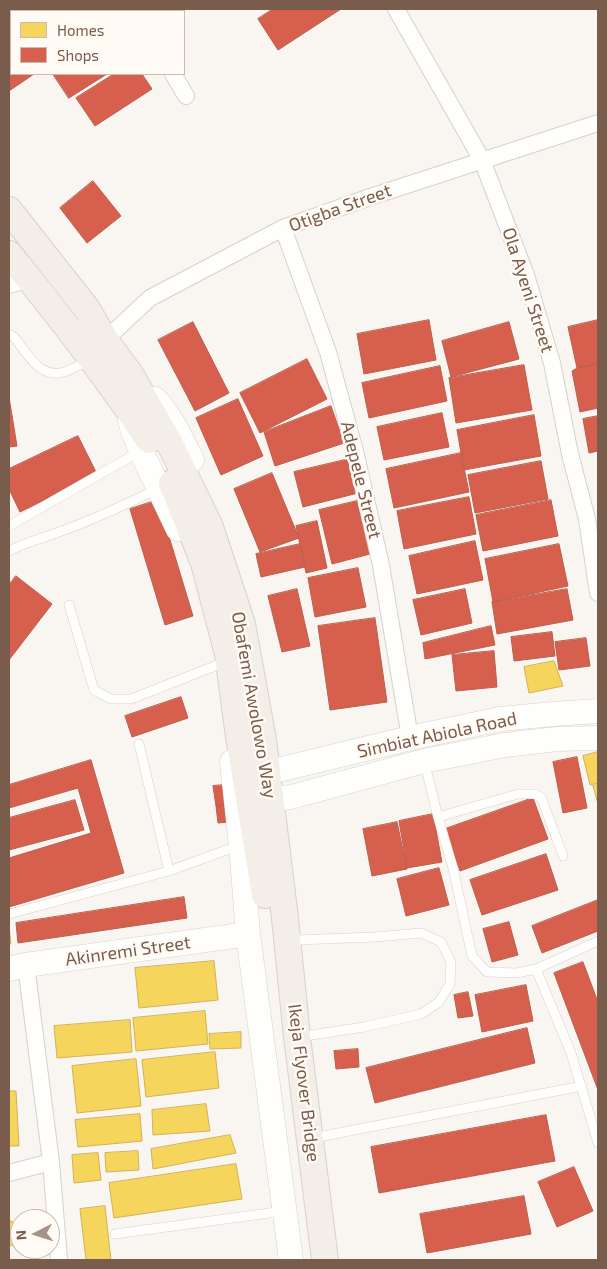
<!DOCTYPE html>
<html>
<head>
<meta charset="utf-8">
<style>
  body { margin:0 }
  #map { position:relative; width:607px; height:1269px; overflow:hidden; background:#f9f5f0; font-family:"Exo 2",sans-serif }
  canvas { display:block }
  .frame { position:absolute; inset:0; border:10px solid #7a5c4d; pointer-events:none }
  .legend { position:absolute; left:10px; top:10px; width:175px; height:65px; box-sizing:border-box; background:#fffaf3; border:1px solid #cabbb1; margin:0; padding:6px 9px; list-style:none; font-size:15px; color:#7a5c4d }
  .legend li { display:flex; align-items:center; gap:10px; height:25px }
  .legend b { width:25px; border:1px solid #cabbb1 }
  .north { position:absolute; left:10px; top:1209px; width:50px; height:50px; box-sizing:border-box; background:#fffaf3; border:1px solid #cabbb1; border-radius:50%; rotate:265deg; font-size:14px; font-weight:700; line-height:20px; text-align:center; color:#7a5c4d }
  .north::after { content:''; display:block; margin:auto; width:18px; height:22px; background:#a69286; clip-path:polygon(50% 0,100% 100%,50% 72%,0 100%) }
</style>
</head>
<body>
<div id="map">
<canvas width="607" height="1269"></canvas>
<div class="frame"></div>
<ul class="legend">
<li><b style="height:14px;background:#f6d55c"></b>Homes</li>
<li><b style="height:14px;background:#d6604d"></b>Shops</li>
</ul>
<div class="north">N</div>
</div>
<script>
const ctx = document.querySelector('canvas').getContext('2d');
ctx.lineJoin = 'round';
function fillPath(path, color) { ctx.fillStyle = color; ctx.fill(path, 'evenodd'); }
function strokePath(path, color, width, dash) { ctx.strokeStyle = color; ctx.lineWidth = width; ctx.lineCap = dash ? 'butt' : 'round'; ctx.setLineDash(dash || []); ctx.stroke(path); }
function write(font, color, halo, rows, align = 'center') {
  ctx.font = font + ' "Exo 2",sans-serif'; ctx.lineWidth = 5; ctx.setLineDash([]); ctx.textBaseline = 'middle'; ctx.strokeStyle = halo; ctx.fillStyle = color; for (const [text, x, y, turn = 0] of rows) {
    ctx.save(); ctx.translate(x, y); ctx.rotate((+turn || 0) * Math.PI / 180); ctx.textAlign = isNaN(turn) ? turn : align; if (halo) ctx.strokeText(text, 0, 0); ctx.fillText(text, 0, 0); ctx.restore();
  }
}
const homes = new Path2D(`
  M554,661L563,686L529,693L524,667Z
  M598,752V783L590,785L583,756Z
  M598,785V804L593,786Z
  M9,926L11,944H9Z
  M214,961L218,1000L139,1008L135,968Z
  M205,1011L208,1044L136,1051L133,1018Z
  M130,1020L132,1052L57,1058L54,1026Z
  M241,1032V1048L210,1049L209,1034Z
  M215,1052L219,1088L146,1097L142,1060Z
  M136,1059L141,1106L77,1113L72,1066Z
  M9,1091H16L19,1146H9Z
  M206,1104L210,1131L153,1135L152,1110Z
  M140,1114L142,1141L78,1147L75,1120Z
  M230,1135L236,1153L153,1169L151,1149Z
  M138,1151L139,1170L106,1172L105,1153Z
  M98,1153L101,1180L74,1183L72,1155Z
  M236,1164L242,1199L114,1218L109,1183Z
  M105,1206L111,1260H86L80,1209Z
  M9,1221H12L17,1244L9,1246Z`);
const shops = new Path2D(`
  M51,9H67L63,11H53Z
  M273,9H341L278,50L258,19Z
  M11,55V74H34L9,91V57Z
  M53,74H107L69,98Z
  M114,74H142L152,89L95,126L76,98Z
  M93,181L121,216L87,243L60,208Z
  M429,320L436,360L364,374L357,334Z
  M598,320V364L577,368L568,327Z
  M193,322L229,393L195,411L158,340Z
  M509,322L519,359L451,377L442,341Z
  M307,359L327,399L260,433L240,393Z
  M598,364V408L580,412L572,371L577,368Z
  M524,365L532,410L456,423L449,378Z
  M440,366L447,401L369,418L362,383Z
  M9,397L17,446L9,447Z
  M238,399L263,456L221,475L196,418Z
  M331,406L344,443L275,466L264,432Z
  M442,413L449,447L384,460L377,427Z
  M534,415L541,456L464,470L457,430Z
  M598,416V451L589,453L583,419Z
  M78,436L97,474L20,512L9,489V469Z
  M461,453L469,492L394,508L386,469Z
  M349,459L358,493L303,507L294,472Z
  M541,461L548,499L475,513L468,475Z
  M272,473L299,538L260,552L234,489Z
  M469,497L476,534L404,549L397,511Z
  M158,500L193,616L165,625L130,509Z
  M551,500L558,536L483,551L476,515Z
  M357,501L370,554L332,564L319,510Z
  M317,521L327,568L306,573L296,526Z
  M475,541L483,580L417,594L409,556Z
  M300,544L305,567L261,577L256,554Z
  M559,544L568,586L493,602L485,559Z
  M358,568L366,607L315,617L308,578Z
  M16,576L52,604L9,660V585Z
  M297,589L310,646L282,652L268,596Z
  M465,589L472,623L421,635L413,600Z
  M567,589L573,620L497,634L492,602Z
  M375,618L387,702L330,710L318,626Z
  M491,626L495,645L425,659L423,643Z
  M552,632L555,656L514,661L511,637Z
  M586,638L590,666L559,670L555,642Z
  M494,651L497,687L456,691L452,655Z
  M181,697L188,718L132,737L125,716Z
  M577,757L587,808L563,813L553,762Z
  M91,760L124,873L9,907V858L91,833L78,788L9,808V785Z
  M224,785L226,805L216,806L213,786Z
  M533,798L548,839L460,871L445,829Z
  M75,800L84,830L9,850V818Z
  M227,805L229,822L218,823L216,806Z
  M433,814L442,862L407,868L399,821Z
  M397,822L407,869L372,876L363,829Z
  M546,854L558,890L482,915L470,880Z
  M439,868L449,905L406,916L397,879Z
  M184,897L187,918L18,943L16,923Z
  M598,900V931L542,953L532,926Z
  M509,922L518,955L492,962L483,929Z
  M583,962L598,1002V1090L554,973Z
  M526,985L533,1021L482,1032L475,995Z
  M468,992L473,1016L458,1018L454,995Z
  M527,1028L535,1063L375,1103L366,1068Z
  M358,1049L359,1067L336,1069L334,1051Z
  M546,1115L555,1161L379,1193L371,1147Z
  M574,1167L593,1211L557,1227L538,1182Z
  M524,1196L531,1234L427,1253L420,1214Z`);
const lane = new Path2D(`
  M9,334L14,337C27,353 39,379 64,372C72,370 81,364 89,360
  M9,526L139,452
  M9,551C24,543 40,539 56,533C91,521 125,505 159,488
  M69,605L94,690L111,699H131L220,664
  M139,744L169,871
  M424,761L438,817L453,868L472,956L487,972L517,973L536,969L571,1053L598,1143
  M438,817L518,794H534L541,797L563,856
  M9,914L169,871L240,845
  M296,940L375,937L421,933L441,942L451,962L450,984L439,1002L421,1014L364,1027L305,1036
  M536,969L598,941
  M318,1137L582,1086
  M115,1234L284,1211`);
const street = new Path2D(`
  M134,9L136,11
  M396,9L482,160L526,275L552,363L570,454L587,519L598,593
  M173,74L186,96
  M283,228L328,352L355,451L381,565L410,738
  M9,285L29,279
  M105,340L150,298L283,228L370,197L598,123
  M26,965L51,1162L59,1260
  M9,1173L51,1162`);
const secondary = new Path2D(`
  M155,399C172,417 181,439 192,460
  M130,420L133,431L141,451L178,529
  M232,762L241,845L248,934L291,1260
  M278,770L410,738L500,719L553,714L598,711
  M282,798L291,797L424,761L505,745L557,739L598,738
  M9,969L26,965L248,934`);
const primary = new Path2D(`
  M9,210L87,309L105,340L130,374L170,444L210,527L242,624L263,740L285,918L297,1037L325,1260
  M9,254C58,314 106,376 149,440
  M172,483L204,563L228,654L239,737L265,895`);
const streetNames = [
  ["Otigba Street",340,208,-20],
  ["Ola Ayeni Street",528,290,72],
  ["Adepele Street",361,480,76],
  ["Obafemi Awolowo Way",254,705,80],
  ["Simbiat Abiola Road",437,735,-12],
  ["Akinremi Street",128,951,-8],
  ["Ikeja Flyover Bridge",304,1083,83]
];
fillPath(homes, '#f6d55c');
strokePath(homes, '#d1b158', 1);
fillPath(shops, '#d6604d');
strokePath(shops, '#ba5f4d', 1);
strokePath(lane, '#d7d1cb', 10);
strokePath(street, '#d7d1cb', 18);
strokePath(secondary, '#d9d2cb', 25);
strokePath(primary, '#dad1cc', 28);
strokePath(lane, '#fefefd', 9);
strokePath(street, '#fefefd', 16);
strokePath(secondary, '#fefefd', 24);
strokePath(primary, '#f3eee8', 26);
write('18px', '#7a5c4d', '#fffaf3', streetNames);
</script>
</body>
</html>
